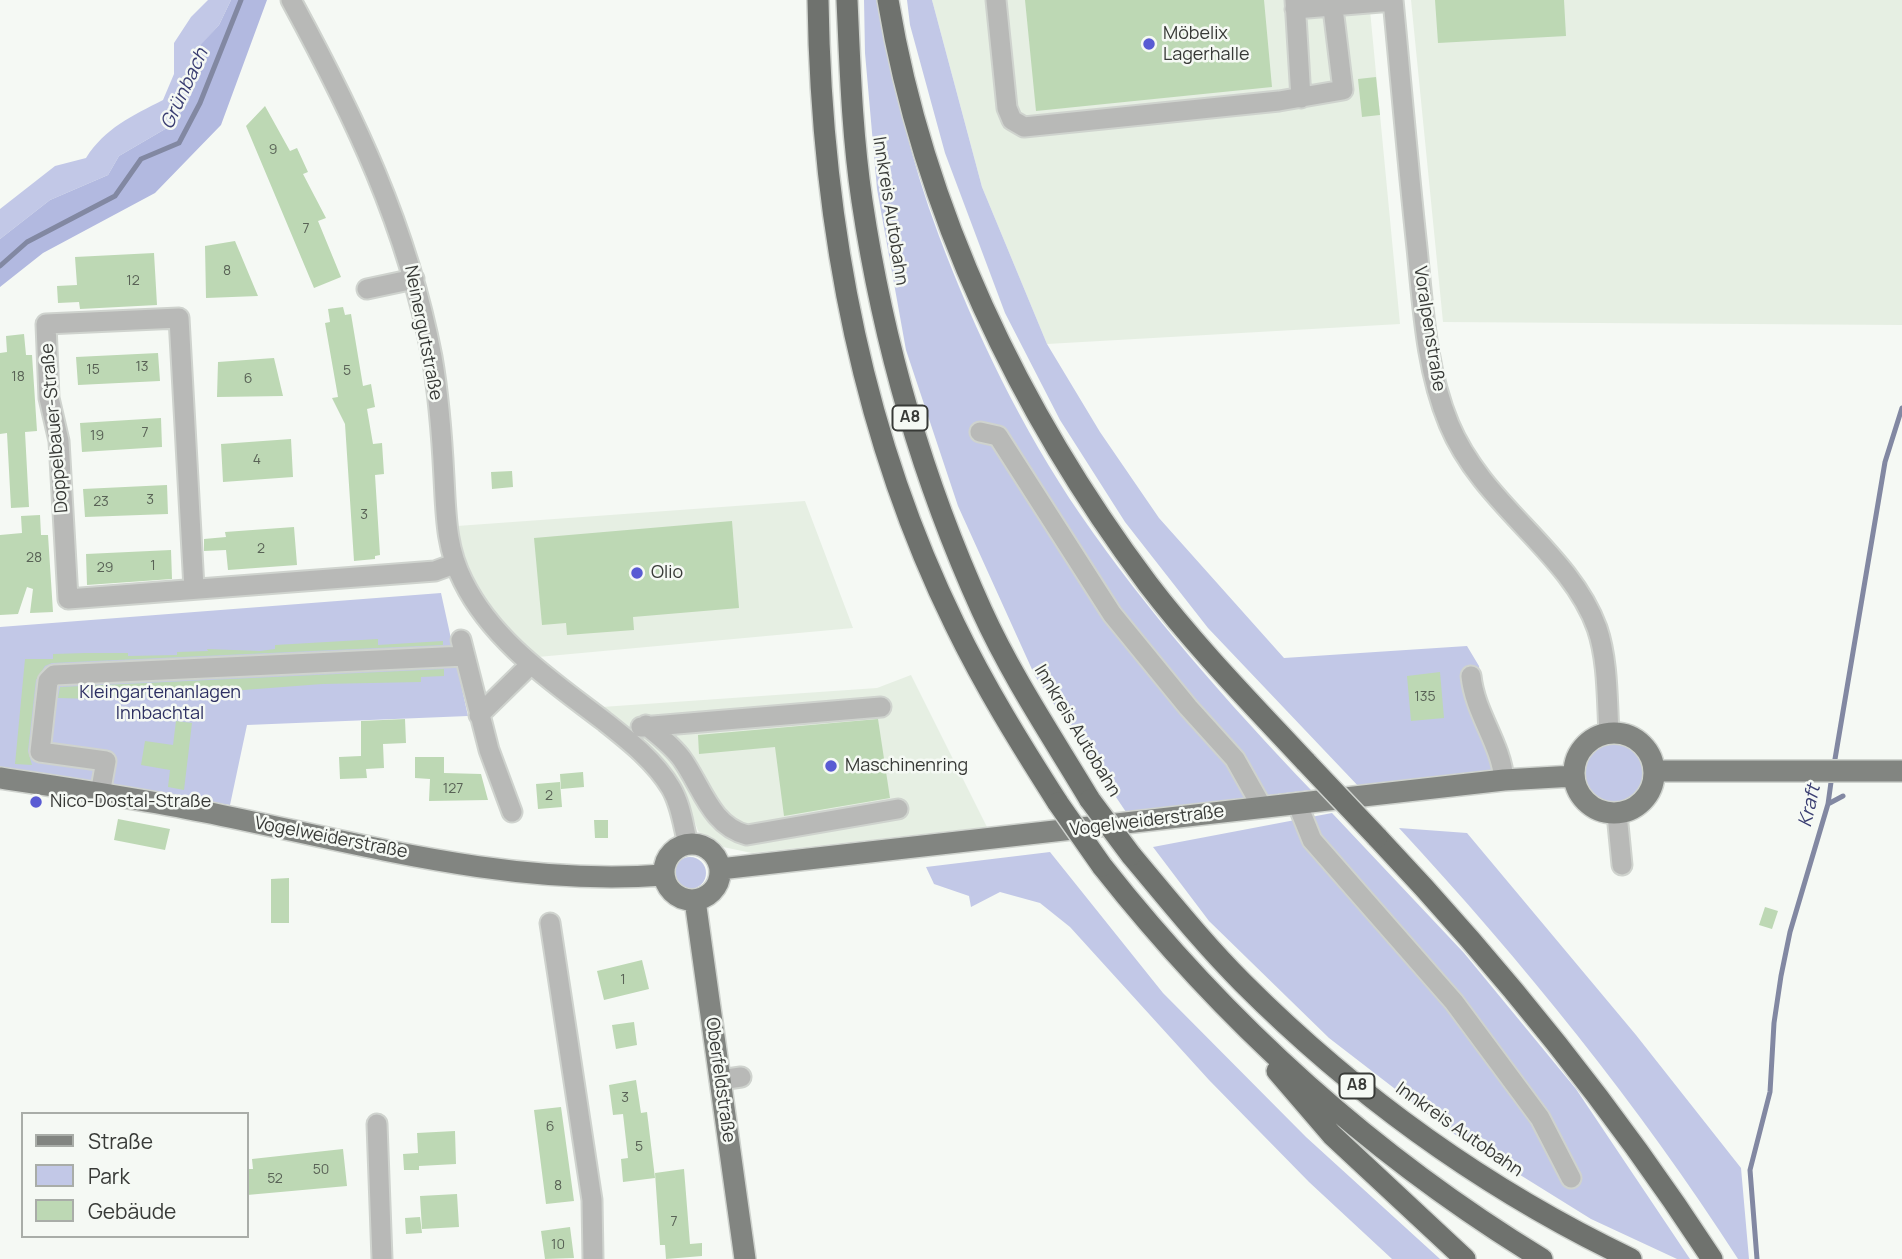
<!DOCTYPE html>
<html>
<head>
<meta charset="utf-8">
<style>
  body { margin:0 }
  #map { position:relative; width:1902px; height:1259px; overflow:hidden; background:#f5f9f4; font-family:Manrope,sans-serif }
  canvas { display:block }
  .legend { position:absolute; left:21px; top:1112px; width:228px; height:126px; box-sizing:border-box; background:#f5f9f4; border:2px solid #a9ada8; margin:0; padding:9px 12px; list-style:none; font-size:21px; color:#383a37 }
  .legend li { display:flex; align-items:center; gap:14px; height:35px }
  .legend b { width:35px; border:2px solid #a9ada8 }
</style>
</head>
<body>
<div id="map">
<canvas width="1902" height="1259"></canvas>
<ul class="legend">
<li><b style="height:9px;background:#828581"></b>Straße</li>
<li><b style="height:19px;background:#c2c8e7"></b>Park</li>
<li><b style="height:19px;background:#bdd8b4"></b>Gebäude</li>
</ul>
</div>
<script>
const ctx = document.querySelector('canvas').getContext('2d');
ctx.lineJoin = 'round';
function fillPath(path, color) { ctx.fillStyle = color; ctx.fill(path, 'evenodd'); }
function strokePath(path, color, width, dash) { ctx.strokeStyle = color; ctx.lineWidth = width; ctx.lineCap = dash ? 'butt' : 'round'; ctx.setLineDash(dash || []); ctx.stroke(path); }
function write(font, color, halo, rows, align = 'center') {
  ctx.font = font + ' Manrope,sans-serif'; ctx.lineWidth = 5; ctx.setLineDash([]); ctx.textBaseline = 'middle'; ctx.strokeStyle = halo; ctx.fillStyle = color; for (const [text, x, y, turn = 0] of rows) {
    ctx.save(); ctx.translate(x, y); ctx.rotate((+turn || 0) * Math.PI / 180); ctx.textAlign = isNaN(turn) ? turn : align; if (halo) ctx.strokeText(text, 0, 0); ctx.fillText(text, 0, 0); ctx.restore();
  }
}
const built = new Path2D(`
  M932,0H1369L1400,324L1047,344L982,187Z
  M1411,0H1902V325L1443,322Z
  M805,501L853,628L538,657L500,622L471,581L457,526Z
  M911,675L987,827L752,853L718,846L698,831L679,780L658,754L602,707L877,688Z`);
const green = new Path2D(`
  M208,0H231L219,25L195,52L198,73L188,102L172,125L119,156L108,175L50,200L0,239V209L55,166L86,158C105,128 132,116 163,100L174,74V43L191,17Z
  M864,0H877C893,80 910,159 939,236C975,332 1022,429 1080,514C1148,613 1228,703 1311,790L1126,812L1035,676L958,506L906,350L877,189L865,53Z
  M907,0H932L982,187L1047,344L1100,432L1159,518L1284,658L1467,646L1479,666L1485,707L1509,772L1361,789L1208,628L1125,522L1060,420L1005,313L945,153L910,25Z
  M441,593L468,716L247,725L230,805L0,768V627Z
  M1583 772a30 30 0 1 1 60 0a30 30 0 1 1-60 0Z
  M1332,813L1464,953L1576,1089L1690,1259H1677L1591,1219L1451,1132L1329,1038L1209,921L1153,847Z
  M1399,828L1467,833L1636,1035L1741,1168L1749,1259H1738C1639,1105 1523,962 1399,828Z
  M1050,852L1163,993L1306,1137L1440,1259H1392L1309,1182L1209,1080L1070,927L1040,903L1000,892L971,907L969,896L934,884L926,867Z
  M674 873a16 16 0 1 1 32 0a16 16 0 1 1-32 0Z`);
const forest = new Path2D(`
  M231,0H267L221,125L155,193L43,253L0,287V239L50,200L108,175L119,156L172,125L188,102L198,73L194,52L219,25Z`);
const stream = new Path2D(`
  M0,266L27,242L115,196L141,159L179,143L200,103L241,0
  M1834,765L1885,462L1902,408
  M1828,804L1843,796
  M1757,1259L1750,1170L1770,1092L1774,1023L1781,976L1790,932L1828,804L1832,775`);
const building = new Path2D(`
  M1025,0H1264L1272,87L1036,111Z
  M1435,0H1564L1566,36L1438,43Z
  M1376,77L1380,115L1362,117L1358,79Z
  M265,106L290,151L297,148L308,172L303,174L326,218L318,221L341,277L314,288L246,126Z
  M235,241L258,296L206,298L205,246Z
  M154,253L157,305L80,309L79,302L58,303L57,286L77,285L75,257Z
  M343,307L345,315L351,314L363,386L371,384L375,407L367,409L373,444L382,443L384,474L375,475L380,555L375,556V559L354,561L345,424L332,398L338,397L325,323L330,322L328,309Z
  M24,334L26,355H32L37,431L25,432L29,507L11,508L7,433L0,434V353L7,352L6,336Z
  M158,353L160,381L78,385L76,357Z
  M274,358L283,396L217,397L218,362Z
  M161,418L162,447L82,452L80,423Z
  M291,439L293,477L223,482L221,444Z
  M512,471L513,487L492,489L491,472Z
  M167,485L168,514L85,517L83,489Z
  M40,515L41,535H48L53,612L30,613L33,589L27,587L18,614L0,615V535L22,533L21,516Z
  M732,521L739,608L633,617L634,630L567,635L566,623L542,625L534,538Z
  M294,527L297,565L228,570L226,550L204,551V539L226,537L225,532Z
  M171,550L172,579L87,585L86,554Z
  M378,639V645L443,641V645L52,663L45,666L36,680L28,751L32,765L15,764L25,659H53V654L85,653H128V656L177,655V652L208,651L207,649L260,651L275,649V645Z
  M444,669V676L421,677V682L322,684L218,692H178L147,687L145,695L122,692L121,697L97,693L96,699L58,698L60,687Z
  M1440,672L1444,718L1411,721L1407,676Z
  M405,719L406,743L383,744L384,768L366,769L367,778L340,779L339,757L361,756V721Z
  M878,719L890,798L784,816L775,747L699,754L698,735Z
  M176,721L192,723L184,790L168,787L170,770L141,765L145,741L173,745Z
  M415,757H444V773L481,774L488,800L429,801L430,779L415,778Z
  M583,772L584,787L561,789L560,774Z
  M560,782L562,807L538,809L536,784Z
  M118,819L170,829L165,850L114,840Z
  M594,820H608V838H595Z
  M289,878V923H271V879Z
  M1765,907L1778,911L1772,929L1759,925Z
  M642,960L649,989L604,1000L597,971Z
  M634,1022L637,1045L616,1049L612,1025Z
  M636,1080L641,1113L647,1112L655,1178L623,1182L621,1159L628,1158L623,1114L613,1115L609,1085Z
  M561,1107L574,1201L546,1204L534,1110Z
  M455,1131L456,1164L419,1166V1170H404L403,1154L418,1153L417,1133Z
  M343,1149L347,1186L247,1195V1169H253L252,1159Z
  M684,1169L690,1244L702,1243V1256L666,1259L665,1245H660L655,1173Z
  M457,1194L459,1227L422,1229L420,1196Z
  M420,1217L422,1233L406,1234L405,1218Z
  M570,1227L574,1258L545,1259L541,1231Z`);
const minor = new Path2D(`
  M291,0C354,116 407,226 432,357C439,397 442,438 444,478C446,515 446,548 463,581C493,642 552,681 604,721C628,740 655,761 671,788C681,805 683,825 688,844
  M996,0L1007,108L1012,120L1024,127L1279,101L1343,90L1332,0
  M1295,0L1301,98
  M1393,0C1401,83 1408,165 1417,248C1423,307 1426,369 1449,424C1483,506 1569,551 1597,628C1608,660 1607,700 1609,733
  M1295,9L1393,1
  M367,289L414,279
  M980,432L998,436L1112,614L1188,707L1235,759L1262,807
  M194,588L179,318L46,324L49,398L59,441L68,599L435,571L454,564
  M461,640L489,750L512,812
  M1471,676C1475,714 1501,743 1504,780
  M479,715L531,664
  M646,725C658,735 673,746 682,759C702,787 711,826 747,835L898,809
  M641,727L881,707
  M100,794L106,761L40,752L48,681L54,675L465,656
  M1297,803L1312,840L1454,1002L1540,1118L1571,1178
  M1617,814L1622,865
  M550,923L592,1200L593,1259
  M720,1080L741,1077
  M377,1124L382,1259`);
const major = new Path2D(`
  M1574 773a40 40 0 1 1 80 0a40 40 0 1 1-80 0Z
  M1654,771H1902
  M0,778C68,788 137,798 205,812C355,842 509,887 663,875
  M664 872a28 28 0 1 1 56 0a28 28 0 1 1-56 0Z
  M720,869L1504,780L1574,776
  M695,900L745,1259`);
const highway = new Path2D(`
  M818,0C821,215 860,431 955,625C985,687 1021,745 1058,803
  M847,0C850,67 852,134 862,201C883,342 923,481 982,611C1012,677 1053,738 1090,800
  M888,0C923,211 1020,413 1148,584C1196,647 1252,704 1306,762
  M1377,837C1501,968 1613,1107 1712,1259
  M1131,855C1168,899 1203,943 1243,983C1356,1096 1487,1190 1631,1259
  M1102,866C1225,1022 1373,1156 1542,1259
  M1277,1071L1332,1135L1465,1259`);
const highwayBridge = new Path2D(`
  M1306,762L1377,837
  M1090,800L1131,855
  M1058,803L1102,866`);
const markers = [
  [1149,44,7,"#595bd3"],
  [637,573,7,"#595bd3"],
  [831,766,7,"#595bd3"],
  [36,802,7,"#595bd3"]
];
const numberNames = [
  ["9",273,150],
  ["7",306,229],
  ["8",227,271],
  ["12",133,281],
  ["13",142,367],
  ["15",93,370],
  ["5",347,371],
  ["18",18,377],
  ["6",248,379],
  ["7",145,433],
  ["19",97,436],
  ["4",257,460],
  ["3",150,500],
  ["23",101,502],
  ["3",364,515],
  ["2",261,549],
  ["28",34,558],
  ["1",153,566],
  ["29",105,568],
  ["135",1425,697],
  ["127",453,789],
  ["2",549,796],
  ["1",623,980],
  ["3",625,1098],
  ["6",550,1127],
  ["5",639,1147],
  ["50",321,1170],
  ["52",275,1179],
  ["8",558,1186],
  ["7",674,1222],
  ["10",558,1245]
];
const shields = [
  [910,418,35],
  [1357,1086,35]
];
const shieldNames = [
  ["A8",910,418],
  ["A8",1357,1086]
];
const poiNames = [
  ["Möbelix",1163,34],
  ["Lagerhalle",1163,55],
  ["Olio",651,573],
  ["Maschinenring",845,766],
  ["Nico-Dostal-Straße",50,802]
];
const streetNames = [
  ["Innkreis Autobahn",890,211,81],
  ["Voralpenstraße",1429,329,81],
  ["Neinergutstraße",423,333,79],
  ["Doppelbauer-Straße",55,428,-95],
  ["Innkreis Autobahn",1077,731,59],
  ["Vogelweiderstraße",1147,821,-7],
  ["Vogelweiderstraße",331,838,11],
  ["Oberfeldstraße",720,1080,82],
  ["Innkreis Autobahn",1459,1130,35]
];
const parkNames = [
  ["Kleingartenanlagen",160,693],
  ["Innbachtal",160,714]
];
const waterNames = [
  ["Grünbach",185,89,-65],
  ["Kraft",1810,806,-77]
];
fillPath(built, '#e6efe3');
fillPath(green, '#c2c8e7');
fillPath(forest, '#b2b9e0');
strokePath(stream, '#8288a2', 5);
fillPath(building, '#bdd8b4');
strokePath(minor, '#cfd3ce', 23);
strokePath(major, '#cfd3ce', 24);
strokePath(highway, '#cfd3ce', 24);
strokePath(minor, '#b8b9b7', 19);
strokePath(major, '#828581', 21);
strokePath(highway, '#6f726e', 21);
strokePath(highwayBridge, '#cfd3ce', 24, []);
strokePath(highwayBridge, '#6f726e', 21);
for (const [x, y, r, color] of markers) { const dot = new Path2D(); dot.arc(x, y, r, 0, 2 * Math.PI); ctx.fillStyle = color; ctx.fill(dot); strokePath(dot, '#f5f9f4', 2.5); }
write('14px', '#596256', null, numberNames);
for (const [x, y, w] of shields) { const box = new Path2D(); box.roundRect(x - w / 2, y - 12.5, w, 25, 5); ctx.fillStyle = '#f5f9f4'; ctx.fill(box); strokePath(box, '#383a37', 2); }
write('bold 16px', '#383a37', null, shieldNames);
write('18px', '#383a37', '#f5f9f4', poiNames, 'left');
write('18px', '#383a37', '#f5f9f4', streetNames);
write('18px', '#2d3062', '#f5f9f4', parkNames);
write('italic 19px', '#3a3e72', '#f5f9f4', waterNames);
</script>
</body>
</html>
